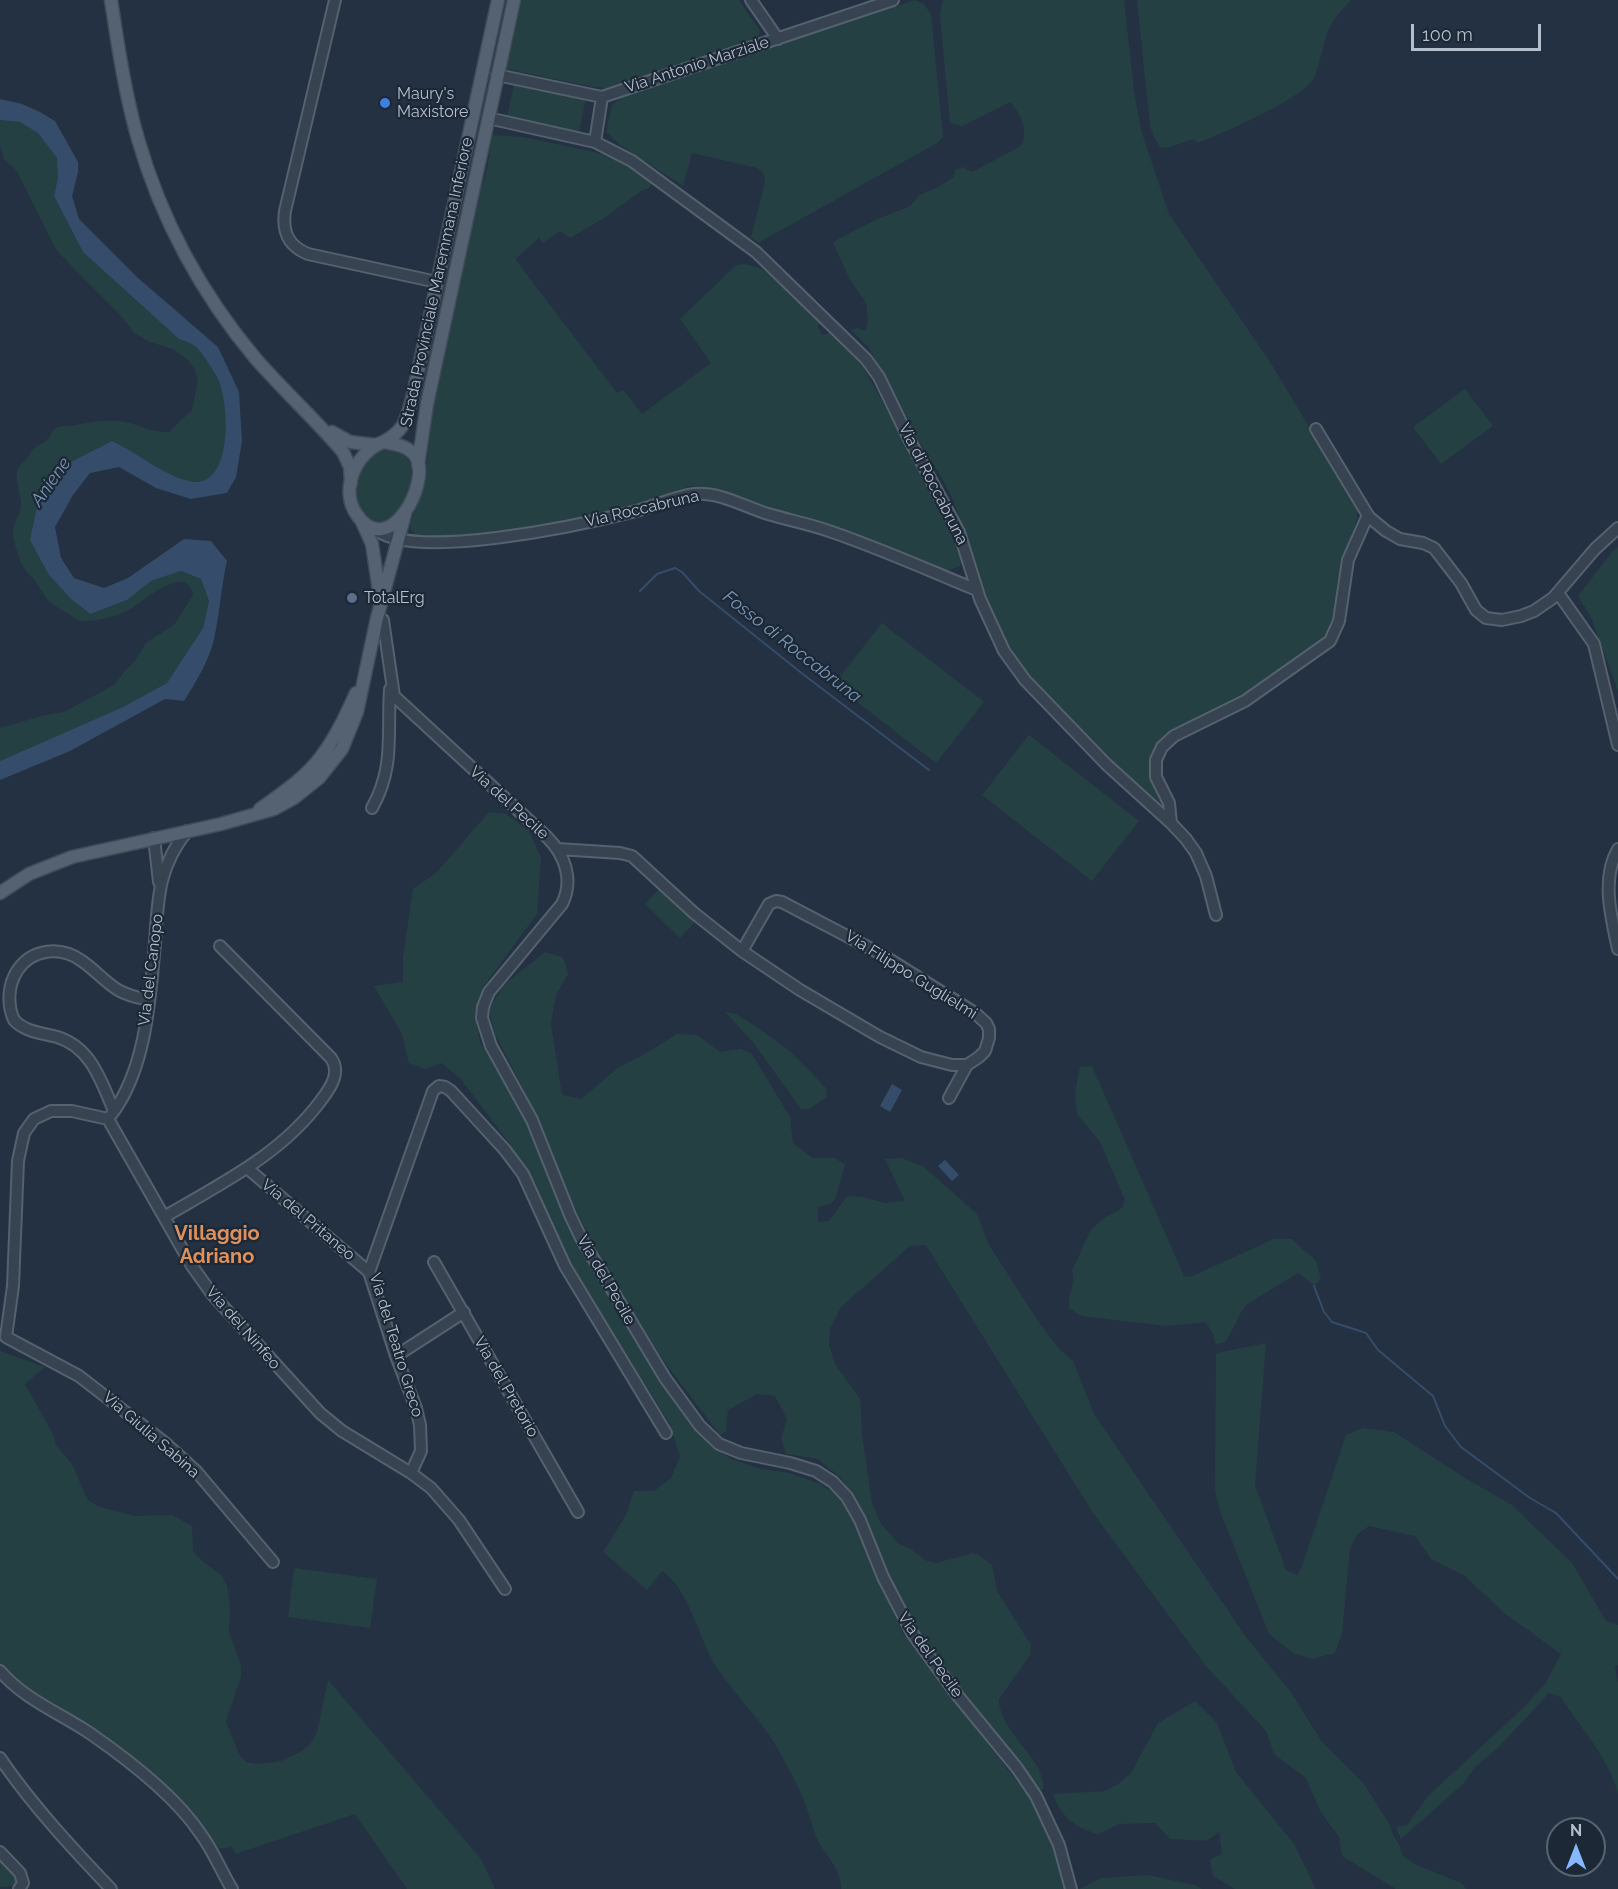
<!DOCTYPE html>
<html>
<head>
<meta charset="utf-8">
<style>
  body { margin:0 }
  #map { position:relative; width:1618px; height:1889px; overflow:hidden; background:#233142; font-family:Raleway,sans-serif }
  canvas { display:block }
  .north { position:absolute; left:1546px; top:1817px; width:60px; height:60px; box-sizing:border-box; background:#1c2836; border:2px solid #596472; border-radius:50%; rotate:0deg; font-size:16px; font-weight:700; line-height:24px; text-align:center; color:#b4becc }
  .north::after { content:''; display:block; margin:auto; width:21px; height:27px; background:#85b8ff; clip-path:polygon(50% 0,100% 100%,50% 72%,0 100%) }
  .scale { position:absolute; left:1411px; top:24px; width:130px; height:27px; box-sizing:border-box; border:3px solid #b4becc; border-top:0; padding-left:8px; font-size:18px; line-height:21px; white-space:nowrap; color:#b4becc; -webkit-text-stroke:4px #1c2836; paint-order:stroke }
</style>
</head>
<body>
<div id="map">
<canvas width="1618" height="1889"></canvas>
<div class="north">N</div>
<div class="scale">100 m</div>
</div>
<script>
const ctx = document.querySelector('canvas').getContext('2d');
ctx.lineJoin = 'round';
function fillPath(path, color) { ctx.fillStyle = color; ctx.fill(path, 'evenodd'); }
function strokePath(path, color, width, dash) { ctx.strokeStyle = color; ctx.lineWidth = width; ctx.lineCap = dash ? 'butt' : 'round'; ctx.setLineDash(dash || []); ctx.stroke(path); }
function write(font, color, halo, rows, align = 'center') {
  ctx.font = font + ' Raleway,sans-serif'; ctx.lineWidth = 4.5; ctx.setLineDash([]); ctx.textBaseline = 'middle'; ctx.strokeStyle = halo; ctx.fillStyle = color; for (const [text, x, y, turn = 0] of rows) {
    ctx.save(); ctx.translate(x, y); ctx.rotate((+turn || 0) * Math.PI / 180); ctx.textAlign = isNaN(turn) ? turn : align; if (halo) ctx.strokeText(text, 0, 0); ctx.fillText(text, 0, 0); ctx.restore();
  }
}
const green = new Path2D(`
  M522,0H739L760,31L759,35L754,39L609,88L594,87L506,69Z
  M915,0L924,4L931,14L943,137L937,143L758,243L751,237L765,182C765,175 763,172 757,168L692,153L683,186L620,145L606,132L612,105L623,96Z
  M943,0H1124L1134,91L1141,130L1169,214L1270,362L1357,506V520L1342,561L1337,584L1333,628L1325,640L1243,696L1172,732L1152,759L1151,770L1154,782L1165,800L1164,805L1161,804L1087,739L1018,663L1006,645L984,592L954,502L942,478L918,440L869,348L851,330L857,328L865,331L868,321L866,303L850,280L833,242L877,219L906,208L911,205L919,195L936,188L954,177L955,170L963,167L972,172L1021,146C1029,131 1021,115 1011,103H1008L962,126L950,123L940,16Z
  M1137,0H1351C1343,9 1334,18 1329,29C1322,45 1321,62 1314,78C1304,98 1221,134 1198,143L1194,139L1166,148L1160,147L1154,137L1150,126Z
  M514,83L586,98L579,133L507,118Z
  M0,120L20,122L38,133L58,159V177L54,196L83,252L179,339C184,341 191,343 196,347C203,354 212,368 217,377C229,399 234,483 195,482C169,480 137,452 112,441L65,465L57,476L42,489L38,512L49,575L70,598L89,614L127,600L151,581L181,571L201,579L209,601L203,628L167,683L123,707L0,761V728L45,715L64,712L114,685L125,671L134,662L147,642L174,625L193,595C186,560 140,605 127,611C118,616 88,624 78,620C75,619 71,615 67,613C49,603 46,599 36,582C34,578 30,576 27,572C19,562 15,546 13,534C12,522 21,515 21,504C21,494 15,481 17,472C19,464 26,461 30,454C34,445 40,446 47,440C50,437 51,432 54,429C59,425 66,427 71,426C89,422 112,418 130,423C144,427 154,433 169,432L192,410L198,381L195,370L188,360L173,349L150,342L134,333L123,318L57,251L17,171L4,159L0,146Z
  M492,135L523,137L608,155L621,160L652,182L649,188L641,191L604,218L570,238L560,231L543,243L539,238L515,259L617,393L623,390L642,414L711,363L680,319L735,266C761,254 805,305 822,322L818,326L822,335L832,332L857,357L941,504L960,548L962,557L960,566L947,571L932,567L845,531L768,507L725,491L707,487L691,486L618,509L520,530L464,537L415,534L411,530L410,524L426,480L430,418L479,194L487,170Z
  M1465,389L1493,426L1441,464L1413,427Z
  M383,449C392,450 403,452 408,460C419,478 399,527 374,521C368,520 364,514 359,510C353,489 360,457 383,449Z
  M1618,547V691L1591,617L1578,596L1613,551Z
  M882,623L984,702L936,763L834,684Z
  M1029,735L1139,821L1092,881L982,795Z
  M489,812L506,814L529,831L541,858L537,914L483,987L476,1021L480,1042L532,1131L553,1181L566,1223L676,1403L707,1442L731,1459L761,1469L790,1473L820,1484L837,1495L849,1506L877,1579L904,1635L1045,1818L1058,1853L1065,1889H841C841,1868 827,1858 818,1841C814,1833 812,1824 809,1815C802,1792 789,1770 778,1749C761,1719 734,1694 715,1665C699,1638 688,1587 662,1571L647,1590L603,1552L626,1515L634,1491H654L671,1478L680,1457L670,1424L588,1293L559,1242L538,1190L509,1143L460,1078L441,1063L425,1069L409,1063L402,1034L374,986L403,982V957L413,889L436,873Z
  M660,888L696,921L680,938L645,904Z
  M545,952L563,957L568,974L556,995L551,1024L562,1095L581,1099L619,1067L643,1055L677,1034L697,1035L720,1052L741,1049L752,1054L790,1117L793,1143L813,1158H835L845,1165L836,1197L831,1204L818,1207V1222L829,1221L847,1196L863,1197L885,1203L905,1201L885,1159L902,1158L924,1167L977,1214L989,1245L1038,1321L1060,1350L1073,1361L1094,1414L1246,1637L1290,1691L1322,1742L1364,1784L1390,1825L1393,1835L1400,1846L1402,1855L1414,1864L1461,1883L1467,1889H1396L1342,1856L1339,1837L1320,1811L1306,1778L1274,1754L1266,1731L1206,1666L1093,1513L926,1245L910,1246L841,1307L830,1329L829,1345L835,1364L860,1399L862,1434L872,1503L881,1524L899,1544L909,1548L927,1561L936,1563L973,1553L979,1555L992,1565L997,1591L1031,1645L1030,1655L999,1699C998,1733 1048,1760 1043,1790L1039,1789L983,1718L946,1673L907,1617L862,1510L841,1478L818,1459L786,1454L781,1438L787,1419L775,1396L757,1394L728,1410L726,1431L720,1435L663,1360L600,1259L562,1181L536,1114L494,1032L489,1009L505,984Z
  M725,1012L736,1014L760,1029L792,1053L826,1088L827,1097L809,1109H801L752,1041Z
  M1092,1066L1184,1276L1190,1277L1274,1239H1292L1316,1261L1321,1279L1314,1285L1298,1273L1246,1305C1237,1317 1234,1331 1224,1343L1215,1344L1214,1336L1206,1322L1167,1326L1081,1316L1069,1308C1067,1294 1077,1283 1072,1271L1090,1231L1103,1219L1122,1208L1125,1200L1100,1142L1077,1114L1075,1093L1080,1067Z
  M1266,1343L1255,1485L1286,1570L1297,1575L1302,1566L1346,1435L1363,1428L1394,1432L1465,1478L1512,1505L1572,1563L1606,1621L1618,1625V1665L1615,1667L1618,1683V1794C1608,1755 1581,1730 1561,1697L1549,1693L1498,1748L1476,1766L1463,1784L1401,1839L1396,1827L1407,1825L1428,1796L1524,1707L1545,1684L1561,1654L1504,1613L1465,1576L1431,1559L1415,1536L1369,1526L1357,1534L1350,1549L1342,1633L1335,1653L1312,1659L1293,1653L1269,1634L1220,1511L1215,1491L1216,1353Z
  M0,1351L45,1367L25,1384L53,1434L56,1445L72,1464L87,1499L97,1506L134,1516L172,1515L192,1526L193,1551L201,1560L221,1575L227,1585L230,1608L229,1632L241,1665V1677L226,1721L239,1754L246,1762L258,1764L281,1761L302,1751L311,1743L317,1732L328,1680L481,1859L495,1889H407L355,1814L235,1854L233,1847L218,1849L197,1820L138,1764L10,1678L0,1664Z
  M294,1568L377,1579L370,1628L288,1617Z
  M1195,1701L1217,1723L1236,1772L1294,1844L1316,1889H1235L1213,1876L1210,1860L1222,1853L1219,1832L1206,1841L1170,1839L1155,1823L1119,1824L1098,1834C1074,1827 1062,1818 1053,1794L1104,1791L1117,1785L1131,1773L1158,1723Z
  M0,1858L17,1877V1883L12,1886L0,1887Z
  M1148,1875L1195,1885L1202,1889H1079L1102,1878Z`);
const water = new Path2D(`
  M0,99L22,104L40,112L55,121L78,162V172L72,196L79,219L138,278L218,347L239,392L242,441L236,477L227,493L191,499L156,488L119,467L90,473L73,495L55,527L61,558L74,578L104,588L128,578L184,539L211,541L227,561C221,587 220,613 214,639C209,661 196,682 184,701L165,699L70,751L0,780V761L123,707L167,683L203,628L209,601L201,579L181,571L151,581L127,600L90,614L70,598L49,575L30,540L41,489L57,476L65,465L112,441C137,452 169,480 195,482C234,483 229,399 217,377C212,368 203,354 196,347C191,343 184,341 179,339L83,252L54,196L58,177L57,158L38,133L20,122L0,120Z
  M892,1084L902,1090L890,1112L880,1106Z
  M945,1160L959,1175L952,1181L938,1166Z`);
const stream = new Path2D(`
  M640,591L657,574L675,568L682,572L699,591L804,675L929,770
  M1314,1286L1324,1312L1332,1322L1366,1333L1378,1350L1433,1396L1445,1426L1461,1447L1530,1498L1556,1513L1618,1579`);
const minor = new Path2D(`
  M335,0L285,211C282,232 288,246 308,254L437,282
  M751,0L778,39
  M497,75L602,97L893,0
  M488,118L595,142L632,161L756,252L866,359L879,377L909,439L959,532L980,599L1004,651L1025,680L1106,764L1171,823L1186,839L1196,853L1206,876L1216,915
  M595,142L602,97
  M1316,429L1369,517L1386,531L1400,539L1423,543L1434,548L1461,583L1476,610L1486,618L1502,620L1521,616L1534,611L1553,598L1595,549L1618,528
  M374,528C409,563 585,524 632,512C653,507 673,497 694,494C718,491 745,507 768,514C788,520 809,524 829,531C879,548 928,570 977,590
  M1558,593L1594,644L1618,745
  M377,618L383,620L394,696L547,837C565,855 574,880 562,904L489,992L483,1007L482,1018L491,1046L532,1120L570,1215L581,1238L665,1378L700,1426L719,1444L741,1453L790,1463L816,1471L833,1482L847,1497L860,1520L883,1577L912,1633L958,1696L1017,1768L1036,1796L1059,1845L1071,1889
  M372,808C395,767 387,734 390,689
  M1171,823L1169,803L1156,777V760L1162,747L1174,736L1245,701L1330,641L1339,621L1348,560L1368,515
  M154,838L159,882
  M558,849L620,853L632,856L694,913L742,951L800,990L880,1037L921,1057L952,1065H967L979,1057L985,1051L989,1038V1029L986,1023L975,1013L881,954L782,902L776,901L769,904L742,951
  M1618,849C1601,878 1611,917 1618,949
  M949,1098L967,1065
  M114,1111C101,1081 91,1047 57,1037C42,1033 25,1032 14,1020C7,1005 8,985 17,971C32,948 61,946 82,961C95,970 105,982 118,990C128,996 139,998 149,1000
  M111,1115C146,1070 150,999 155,943C158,899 158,867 187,831
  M247,1168L369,1272
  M164,1217C222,1183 282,1154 322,1099C331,1087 341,1072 331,1058L220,946
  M434,1262L578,1512
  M6,1337L13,1286L18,1161L24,1133L34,1119L51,1111H72L108,1119L192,1266L212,1294L320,1413L342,1431L411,1473L431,1488L459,1520L505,1589
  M6,1337L79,1376L164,1442L196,1471L273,1562
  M396,1356L464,1312
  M411,1473L421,1451L420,1425L416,1408L396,1356L369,1272L433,1091L439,1086L445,1087L451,1091L505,1150L523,1174L565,1266L666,1433
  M0,1671C25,1700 60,1713 91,1734C127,1759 176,1797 200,1833C213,1850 221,1871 232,1889
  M0,1758C32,1805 72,1848 111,1889
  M0,1852L20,1873L23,1883L19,1889`);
const major = new Path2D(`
  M111,0C118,46 125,94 138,139C161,219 202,295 256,359C284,391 316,420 343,452L350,467L351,483
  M332,432L350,442L375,445
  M383,442C404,431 406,421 412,399L498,0
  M383,442C395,444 409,446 416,457C431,483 389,561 357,515C339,490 356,452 383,442Z
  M418,465L427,404L514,0
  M362,522L372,544L380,597
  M260,809C281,794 304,779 320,758C335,739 346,715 356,693
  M0,893L29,874L72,857L221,824L274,809L294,798L319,778L342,749L357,712L377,618L405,514`);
const markers = [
  [385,103,6,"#3f7fe0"],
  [352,598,6,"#5c6f8a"]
];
const streetNames = [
  ["Via Antonio Marziale",697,65,-18],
  ["Strada Provinciale Maremmana Inferiore",437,282,-78],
  ["Via di Roccabruna",933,484,63],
  ["Via Roccabruna",642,509,-13],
  ["Via del Pecile",509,803,42],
  ["Via del Canopo",151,970,-83],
  ["Via Filippo Guglielmi",911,975,32],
  ["Via del Pritaneo",308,1220,40],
  ["Via del Pecile",606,1280,60],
  ["Via del Ninfeo",243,1328,49],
  ["Via del Teatro Greco",396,1345,73],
  ["Via del Pretorio",506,1387,60],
  ["Via Giulia Sabina",151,1435,41],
  ["Via del Pecile",930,1655,55]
];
const poiNames = [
  ["Maury's",397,94],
  ["Maxistore",397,112],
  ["TotalErg",364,598]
];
const waterNames = [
  ["Aniene",51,482,-55],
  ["Fosso di Roccabruna",792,647,38]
];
const quarterNames = [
  ["Villaggio",217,1234],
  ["Adriano",217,1257]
];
fillPath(green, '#254042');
fillPath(water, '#354d6a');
strokePath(stream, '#354d6a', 2);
strokePath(minor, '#55616f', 14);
strokePath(major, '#414c5a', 15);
strokePath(minor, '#374351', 10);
strokePath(major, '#556271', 12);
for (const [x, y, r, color] of markers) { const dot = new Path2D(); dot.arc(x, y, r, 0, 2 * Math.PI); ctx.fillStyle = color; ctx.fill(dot); strokePath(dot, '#1c2836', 2); }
write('16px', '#b4becc', '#1c2836', streetNames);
write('16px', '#b4becc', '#1c2836', poiNames, 'left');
write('italic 18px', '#7995b5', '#1c2836', waterNames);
write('bold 20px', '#de915d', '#1c2836', quarterNames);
</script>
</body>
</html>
